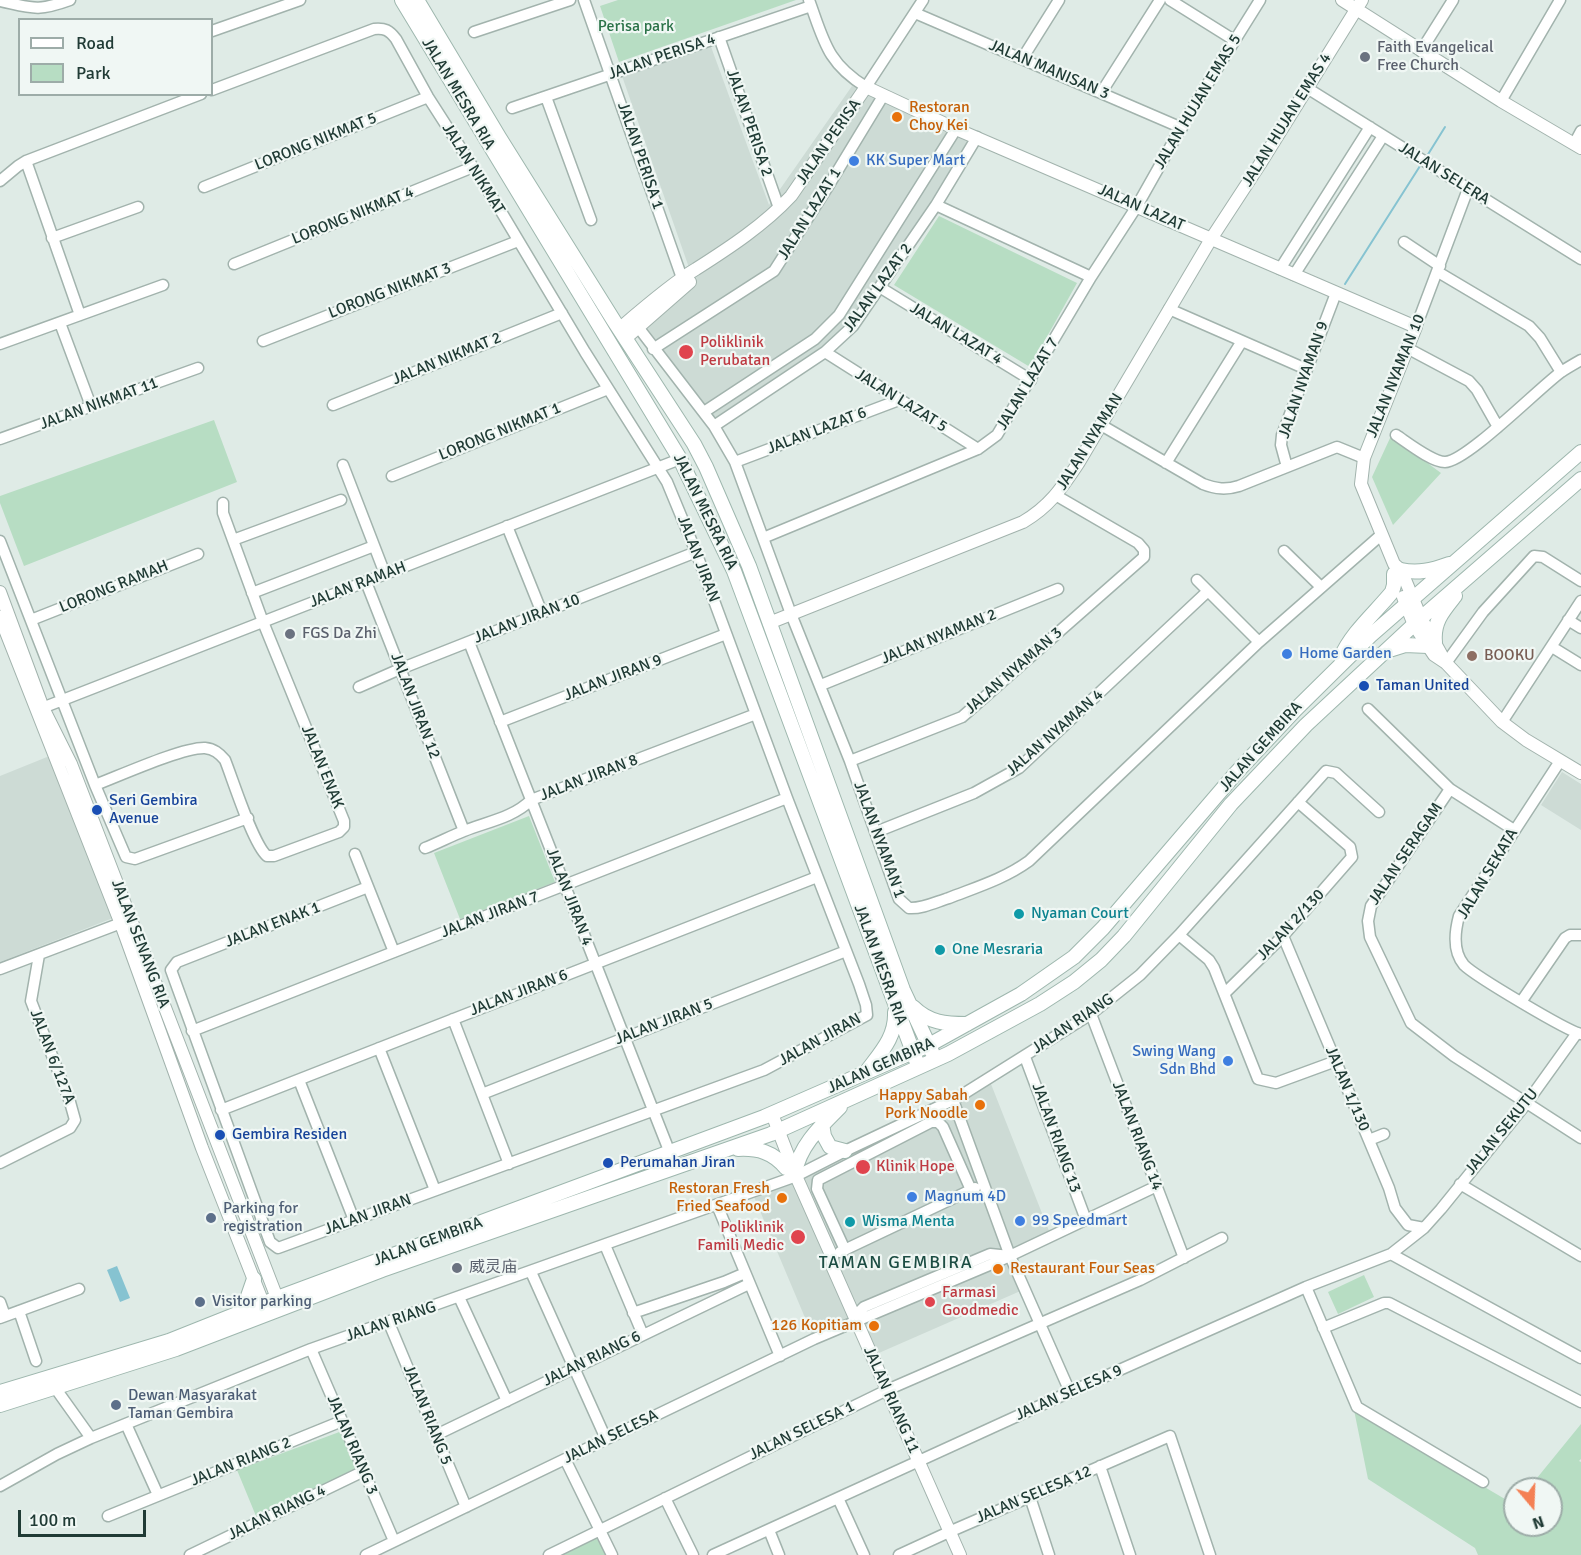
<!DOCTYPE html>
<html>
<head>
<meta charset="utf-8">
<style>
  body { margin:0 }
  #map { position:relative; width:1581px; height:1555px; overflow:hidden; background:#dfebe6; font-family:Signika,sans-serif }
  canvas { display:block }
  .legend { position:absolute; left:18px; top:18px; width:195px; height:78px; box-sizing:border-box; background:#f0f7f4; border:2px solid #9daca8; margin:0; padding:8px 10px; list-style:none; font-size:18px; color:#203b35 }
  .legend li { display:flex; align-items:center; gap:12px; height:30px }
  .legend b { width:30px; border:2px solid #9daca8 }
  .north { position:absolute; left:1503px; top:1477px; width:60px; height:60px; box-sizing:border-box; background:#f0f7f4; border:2px solid #9daca8; border-radius:50%; rotate:161deg; font-size:16px; font-weight:700; line-height:24px; text-align:center; color:#203b35 }
  .north::after { content:''; display:block; margin:auto; width:21px; height:27px; background:#f48054; clip-path:polygon(50% 0,100% 100%,50% 72%,0 100%) }
  .scale { position:absolute; left:18px; top:1510px; width:128px; height:27px; box-sizing:border-box; border:3px solid #203b35; border-top:0; padding-left:8px; font-size:18px; line-height:21px; white-space:nowrap; color:#203b35; -webkit-text-stroke:4px #f0f7f4; paint-order:stroke }
</style>
</head>
<body>
<div id="map">
<canvas width="1581" height="1555"></canvas>
<ul class="legend">
<li><b style="height:8px;background:#fff"></b>Road</li>
<li><b style="height:16px;background:#b7ddc3"></b>Park</li>
</ul>
<div class="north">N</div>
<div class="scale">100 m</div>
</div>
<script>
const ctx = document.querySelector('canvas').getContext('2d');
ctx.lineJoin = 'round';
function fillPath(path, color) { ctx.fillStyle = color; ctx.fill(path, 'evenodd'); }
function strokePath(path, color, width, dash) { ctx.strokeStyle = color; ctx.lineWidth = width; ctx.lineCap = dash ? 'butt' : 'round'; ctx.setLineDash(dash || []); ctx.stroke(path); }
function write(font, color, halo, rows, align = 'center') {
  ctx.font = font + ' Signika,"Noto Sans SC",sans-serif'; ctx.lineWidth = 4.5; ctx.setLineDash([]); ctx.textBaseline = 'middle'; ctx.strokeStyle = halo; ctx.fillStyle = color; for (const [text, x, y, turn = 0] of rows) {
    ctx.save(); ctx.translate(x, y); ctx.rotate((+turn || 0) * Math.PI / 180); ctx.textAlign = isNaN(turn) ? turn : align; if (halo) ctx.strokeText(text, 0, 0); ctx.fillText(text, 0, 0); ctx.restore();
  }
}
const built = new Path2D(`
  M710,44L769,205L852,86L964,136L962,139L970,143L849,322L818,363L721,429L645,325L694,282L622,76Z
  M52,755L113,918L0,962V776Z
  M1562,772L1581,784V830L1541,805Z
  M989,1079L1051,1236L1011,1256L1025,1289L872,1356L856,1320L814,1339L752,1192Z`);
const green = new Path2D(`
  M618,0H796L619,62L600,6Z
  M939,216L1077,283L1030,367L894,285Z
  M214,420L237,482L24,566L0,503V496Z
  M1391,436L1441,473L1393,525L1372,477Z
  M529,816L555,882L460,919L434,853Z
  M1364,1275L1374,1297L1338,1314L1328,1292Z
  M1354,1410L1515,1505V1525H1551V1489H1528L1581,1424V1459L1579,1461L1581,1462V1555H1478L1475,1548L1368,1479Z
  M342,1431L357,1469L256,1516L237,1470Z
  M596,1537L606,1555H561Z`);
const water = new Path2D(`
  M117,1266L130,1298L120,1302L107,1270Z`);
const stream = new Path2D(`
  M1427,156L1445,127
  M1345,284L1420,166`);
const minor = new Path2D(`
  M584,0L682,278
  M809,0C824,41 827,63 866,87L923,0
  M1170,0L1234,40
  M0,1C32,8 37,12 70,0
  M915,13L1182,128
  M212,31L300,0
  M474,32L570,0
  M719,37L779,208
  M1421,51L1453,0
  M1022,59L1059,0
  M1307,88L1581,259
  M212,90L374,29C385,28 389,30 396,39L428,97L496,203L585,352L667,482L696,552L787,798L859,984L866,1005L867,1015L764,1070L278,1248L270,1242L171,970L177,962L368,887
  M1101,93L1160,0
  M546,97L591,220
  M1501,101L1560,0
  M512,108L811,6
  M1574,144L1581,131
  M26,161L80,315
  M0,181L18,166L26,161L201,94
  M204,187L428,97
  M936,205L1091,277
  M52,238L138,207
  M1404,242L1440,266
  M234,264L473,167
  M1280,269L1370,127
  M1438,272L1529,326L1540,338L1561,372
  M1294,275L1383,136
  M881,288L1031,380
  M1169,309L1306,369
  M60,323L91,406
  M638,327L714,426L735,462L791,614L850,761L899,899L909,908C922,909 936,902 949,898C977,887 1004,879 1029,861L1259,642L1381,535
  M1416,327L1468,189
  M263,341L518,241
  M0,344L163,285
  M1407,348L1469,381L1477,390L1498,427
  M653,349L774,271L829,185L883,96
  M825,352L978,449
  M333,405L562,313
  M704,412L815,339L839,315L956,129
  M1101,425L1203,484C1216,489 1226,490 1239,486L1337,447L1364,458
  M714,426L825,352L853,326L936,205L977,137
  M1396,435C1408,443 1432,462 1445,462C1466,462 1539,388 1561,372C1567,368 1574,364 1581,360
  M0,439L198,368
  M735,462L899,400
  M1166,463L1242,341
  M343,465L385,574
  M1287,467L1281,445L1282,435L1336,293
  M392,476L608,389
  M507,526L542,613
  M763,538L978,449L997,435L1091,277L1137,206L1190,112L1260,0
  M233,540L341,500
  M0,541L95,785L126,857L135,859L248,818
  M1284,551L1321,587
  M1197,580L1259,642
  M366,582L464,831
  M252,593L374,546
  M31,620L198,554
  M1568,620L1581,628
  M469,642L670,1153
  M1552,647L1581,665
  M1446,663L1483,612L1534,556L1543,557L1581,581
  M821,685L1058,589
  M359,687L400,669L696,552
  M1368,709L1450,789L1514,830
  M37,710L680,459
  M500,722L726,634
  M1502,722L1581,601
  M850,761L962,717L1144,557V550L1138,543L1057,496
  M1560,761L1459,916C1455,931 1452,951 1464,965C1475,976 1567,1031 1581,1034
  M95,785C119,776 183,747 205,748C214,749 219,753 225,760C233,780 253,844 267,856H274L339,832L344,827V821L263,622L223,513V503
  M1450,789L1371,906L1368,921L1370,937L1411,1023L1454,1056L1581,1138
  M876,832L974,793L1019,768L1208,591
  M425,848C438,843 451,836 464,831C486,822 513,818 531,800L756,714
  M355,854L394,952
  M1179,935L1209,960L1214,968L1258,1079L1276,1083L1336,1061
  M1283,936L1389,1188L1395,1208L1408,1225L1424,1228
  M0,969L129,920
  M1225,993L1283,936L1352,857L1350,847L1298,802
  M1521,1002L1565,938L1570,935H1581
  M1091,1014L1184,1258
  M453,1019L509,1164
  M192,1031L787,798
  M379,1048L435,1190
  M1025,1057L1086,1220
  M299,1080L354,1220
  M482,1094L846,951
  M953,1100L1010,1256L1070,1392
  M221,1110L817,877
  M1369,1140L1384,1134
  M0,1163L70,1128L75,1120L70,1102L31,1001L39,955
  M796,1176L845,1151L957,1098L1091,1014L1140,975L1179,935L1326,771L1336,773L1379,812
  M1460,1184L1581,1256
  M717,1205L780,1356
  M605,1245L643,1335
  M845,1250L817,1189L818,1180L931,1122H938L943,1127L971,1190
  M840,1252L975,1188
  M1391,1254L1581,1358
  M531,1272L606,1439
  M1306,1287L1357,1407L1483,1482
  M459,1297L507,1401
  M0,1302L5,1316
  M19,1311L36,1361
  M633,1313L724,1282L745,1273
  M0,1318L79,1289
  M856,1320L861,1310L864,1307L990,1254L1010,1256
  M389,1323L466,1507
  M1323,1328L1384,1303H1389L1581,1402
  M311,1349L394,1541
  M51,1382L91,1438
  M126,1424L158,1495
  M436,1435L749,1284
  M565,1459L612,1555
  M1100,1466L1130,1555
  M0,1486L57,1454L91,1438L311,1349L791,1178
  M1030,1497L1049,1555
  M665,1498L693,1555
  M838,1498L864,1555
  M108,1516L342,1421
  M769,1530L779,1555
  M190,1555L364,1471
  M366,1555L814,1339L999,1261L1157,1186
  M549,1555L887,1390L1140,1280L1222,1238
  M713,1555L1070,1392L1306,1287L1391,1254L1424,1228L1441,1209L1526,1104L1577,1033
  M899,1555L949,1532L1170,1436L1210,1555`);
const tertiary = new Path2D(`
  M1342,0L1501,101L1581,148
  M619,329C641,310 672,283 696,269C729,248 764,225 791,196L866,87L956,129L1416,327L1364,458L1361,484L1394,564L1401,570L1421,618L1446,663
  M626,338L690,282
  M0,592L43,708L71,764L277,1298
  M1403,597L1414,625L1434,655L1446,663L1502,722L1526,740L1581,773
  M0,617L121,924L202,1148L263,1303
  M769,623L1023,522C1050,506 1061,489 1079,462L1211,239L1260,164L1362,0
  M772,1114L796,1176L832,1257L833,1268L960,1555`);
const secondary = new Path2D(`
  M402,0L680,459L734,571L916,1060
  M417,0L499,137L614,321L694,444L706,467L749,566L903,990L932,1052
  M1401,570C1418,574 1432,570 1449,564
  M1435,642C1433,622 1443,611 1455,596
  M1389,650L1405,645L1428,646
  M1341,657C1352,632 1375,613 1392,592L1394,585V574
  M913,1007C929,1023 946,1024 967,1024
  M867,1071C881,1052 896,1037 895,1012
  M822,1124L824,1136L830,1147L845,1151
  M738,1149C758,1148 773,1152 786,1168
  M795,1173C799,1146 821,1126 840,1107
  M237,1314L246,1302L254,1279
  M0,1392L169,1341L277,1298L764,1117L929,1045L1021,994L1074,957L1103,928L1236,773L1296,709L1370,636L1581,452
  M0,1405L176,1349L382,1270L771,1134L948,1054L1040,1004L1074,982L1101,960L1124,936L1231,804L1306,725L1421,618L1581,479`);
const markers = [
  [1365,57,6,"#6b7280"],
  [897,117,6,"#e8710a"],
  [854,161,6,"#3f7fe0"],
  [686,352,8,"#e0444e"],
  [290,634,6,"#6b7280"],
  [1287,654,6,"#3f7fe0"],
  [1472,656,6,"#8d6e63"],
  [1364,686,6,"#1a4fb4"],
  [97,810,6,"#1a4fb4"],
  [1019,914,6,"#0f9aa8"],
  [940,950,6,"#0f9aa8"],
  [1228,1061,6,"#3f7fe0"],
  [980,1105,6,"#e8710a"],
  [220,1135,6,"#1a4fb4"],
  [608,1163,6,"#1a4fb4"],
  [863,1167,8,"#e0444e"],
  [912,1197,6,"#3f7fe0"],
  [782,1198,6,"#e8710a"],
  [211,1218,6,"#5c6f8a"],
  [1020,1221,6,"#3f7fe0"],
  [850,1222,6,"#0f9aa8"],
  [798,1237,8,"#e0444e"],
  [457,1268,6,"#6b7280"],
  [998,1269,6,"#e8710a"],
  [200,1302,6,"#5c6f8a"],
  [930,1302,6,"#e0444e"],
  [874,1326,6,"#e8710a"],
  [116,1405,6,"#5c6f8a"]
];
const parkNames = [
  ["Perisa park",636,27]
];
const worshipNames = [
  ["Faith Evangelical",1377,48],
  ["Free Church",1377,66],
  ["FGS Da Zhi",302,634],
  ["威灵庙",469,1268]
];
const streetNames = [
  ["JALAN PERISA 4",662,57,-19],
  ["JALAN MANISAN 3",1049,70,23],
  ["JALAN MESRA RIA",458,94,59],
  ["JALAN HUJAN EMAS 5",1198,102,-59],
  ["JALAN HUJAN EMAS 4",1287,120,-58],
  ["JALAN PERISA 2",749,123,71],
  ["LORONG NIKMAT 5",316,142,-22],
  ["JALAN PERISA",829,142,-55],
  ["JALAN PERISA 1",640,156,71],
  ["JALAN NIKMAT",473,169,58],
  ["JALAN SELERA",1444,174,32],
  ["JALAN LAZAT",1141,208,24],
  ["JALAN LAZAT 1",810,214,-58],
  ["LORONG NIKMAT 4",353,216,-22],
  ["JALAN LAZAT 2",878,288,-54],
  ["LORONG NIKMAT 3",390,291,-21],
  ["JALAN LAZAT 4",956,334,31],
  ["JALAN NIKMAT 2",447,359,-22],
  ["JALAN NYAMAN 10",1396,376,-68],
  ["JALAN NYAMAN 9",1304,380,-71],
  ["JALAN LAZAT 7",1028,384,-59],
  ["JALAN LAZAT 5",901,401,32],
  ["JALAN NIKMAT 11",99,404,-20],
  ["JALAN LAZAT 6",817,431,-21],
  ["LORONG NIKMAT 1",500,432,-22],
  ["JALAN NYAMAN",1090,442,-58],
  ["JALAN MESRA RIA",705,512,64],
  ["JALAN JIRAN",698,559,69],
  ["JALAN RAMAH",358,585,-21],
  ["LORONG RAMAH",114,587,-22],
  ["JALAN JIRAN 10",527,619,-21],
  ["JALAN NYAMAN 2",939,637,-22],
  ["JALAN NYAMAN 3",1014,671,-41],
  ["JALAN JIRAN 9",613,678,-21],
  ["JALAN JIRAN 12",415,706,69],
  ["JALAN NYAMAN 4",1055,733,-41],
  ["JALAN GEMBIRA",1261,747,-48],
  ["JALAN ENAK",322,767,68],
  ["JALAN JIRAN 8",589,778,-21],
  ["JALAN NYAMAN 1",879,840,70],
  ["JALAN SERAGAM",1406,854,-56],
  ["JALAN SEKATA",1488,874,-59],
  ["JALAN JIRAN 4",569,897,69],
  ["JALAN JIRAN 7",490,915,-21],
  ["JALAN ENAK 1",273,925,-21],
  ["JALAN 2/130",1291,925,-47],
  ["JALAN SENANG RIA",140,944,69],
  ["JALAN MESRA RIA",880,965,70],
  ["JALAN JIRAN 6",519,993,-21],
  ["JALAN JIRAN 5",664,1022,-21],
  ["JALAN RIANG",1073,1024,-34],
  ["JALAN JIRAN",820,1040,-29],
  ["JALAN 6/127A",52,1057,69],
  ["JALAN GEMBIRA",881,1066,-24],
  ["JALAN 1/130",1347,1089,67],
  ["JALAN SEKUTU",1502,1132,-51],
  ["JALAN RIANG 14",1137,1136,69],
  ["JALAN RIANG 13",1056,1138,70],
  ["JALAN JIRAN",368,1215,-20],
  ["JALAN GEMBIRA",428,1242,-20],
  ["JALAN RIANG",391,1322,-19],
  ["JALAN RIANG 6",592,1359,-26],
  ["JALAN SELESA 9",1069,1393,-24],
  ["JALAN RIANG 11",891,1400,66],
  ["JALAN RIANG 5",427,1415,68],
  ["JALAN SELESA 1",802,1431,-26],
  ["JALAN SELESA",611,1437,-26],
  ["JALAN RIANG 3",352,1445,67],
  ["JALAN RIANG 2",241,1462,-22],
  ["JALAN SELESA 12",1034,1495,-23],
  ["JALAN RIANG 4",277,1513,-26]
];
const foodNames = [
  ["Restoran",909,108,"left"],
  ["Choy Kei",909,126,"left"],
  ["Happy Sabah",968,1096],
  ["Pork Noodle",968,1114],
  ["Restoran Fresh",770,1189],
  ["Fried Seafood",770,1207],
  ["Restaurant Four Seas",1010,1269,"left"],
  ["126 Kopitiam",862,1326]
];
const shopNames = [
  ["KK Super Mart",866,161],
  ["Home Garden",1299,654],
  ["Swing Wang",1216,1052,"right"],
  ["Sdn Bhd",1216,1070,"right"],
  ["Magnum 4D",924,1197],
  ["99 Speedmart",1032,1221]
];
const healthNames = [
  ["Poliklinik",700,343],
  ["Perubatan",700,361],
  ["Klinik Hope",876,1167],
  ["Poliklinik",784,1228,"right"],
  ["Famili Medic",784,1246,"right"],
  ["Farmasi",942,1293],
  ["Goodmedic",942,1311]
];
const educationNames = [
  ["BOOKU",1484,656]
];
const transitNames = [
  ["Taman United",1376,686],
  ["Seri Gembira",109,801],
  ["Avenue",109,819],
  ["Gembira Residen",232,1135],
  ["Perumahan Jiran",620,1163]
];
const cultureNames = [
  ["Nyaman Court",1031,914],
  ["One Mesraria",952,950],
  ["Wisma Menta",862,1222]
];
const serviceNames = [
  ["Parking for",223,1209],
  ["registration",223,1227],
  ["Visitor parking",212,1302],
  ["Dewan Masyarakat",128,1396],
  ["Taman Gembira",128,1414]
];
const neighbourhoodNames = [
  ["TAMAN GEMBIRA",896,1263]
];
fillPath(built, '#cddbd5');
fillPath(green, '#b7ddc3');
fillPath(water, '#86c3d1');
strokePath(stream, '#86c3d1', 2);
strokePath(minor, '#a2b3ad', 13);
strokePath(tertiary, '#a2b3ad', 14);
strokePath(secondary, '#9eb7ae', 16);
strokePath(minor, '#fff', 10);
strokePath(tertiary, '#fff', 12);
strokePath(secondary, '#fff', 14);
for (const [x, y, r, color] of markers) { const dot = new Path2D(); dot.arc(x, y, r, 0, 2 * Math.PI); ctx.fillStyle = color; ctx.fill(dot); strokePath(dot, '#f0f7f4', 2); }
write('16px', '#2a7248', '#f0f7f4', parkNames);
write('16px', '#5b616d', '#f0f7f4', worshipNames, 'left');
write('16px', '#203b35', '#f0f7f4', streetNames);
write('16px', '#c56008', '#f0f7f4', foodNames, 'right');
write('16px', '#366cbe', '#f0f7f4', shopNames, 'left');
write('16px', '#be3a42', '#f0f7f4', healthNames, 'left');
write('16px', '#785e54', '#f0f7f4', educationNames, 'left');
write('16px', '#164399', '#f0f7f4', transitNames, 'left');
write('16px', '#0d838f', '#f0f7f4', cultureNames, 'left');
write('16px', '#4e5e75', '#f0f7f4', serviceNames, 'left');
ctx.letterSpacing = '1.5px';
write('18px', '#1c4d43', '#f0f7f4', neighbourhoodNames);
ctx.letterSpacing = '0px';
</script>
</body>
</html>
